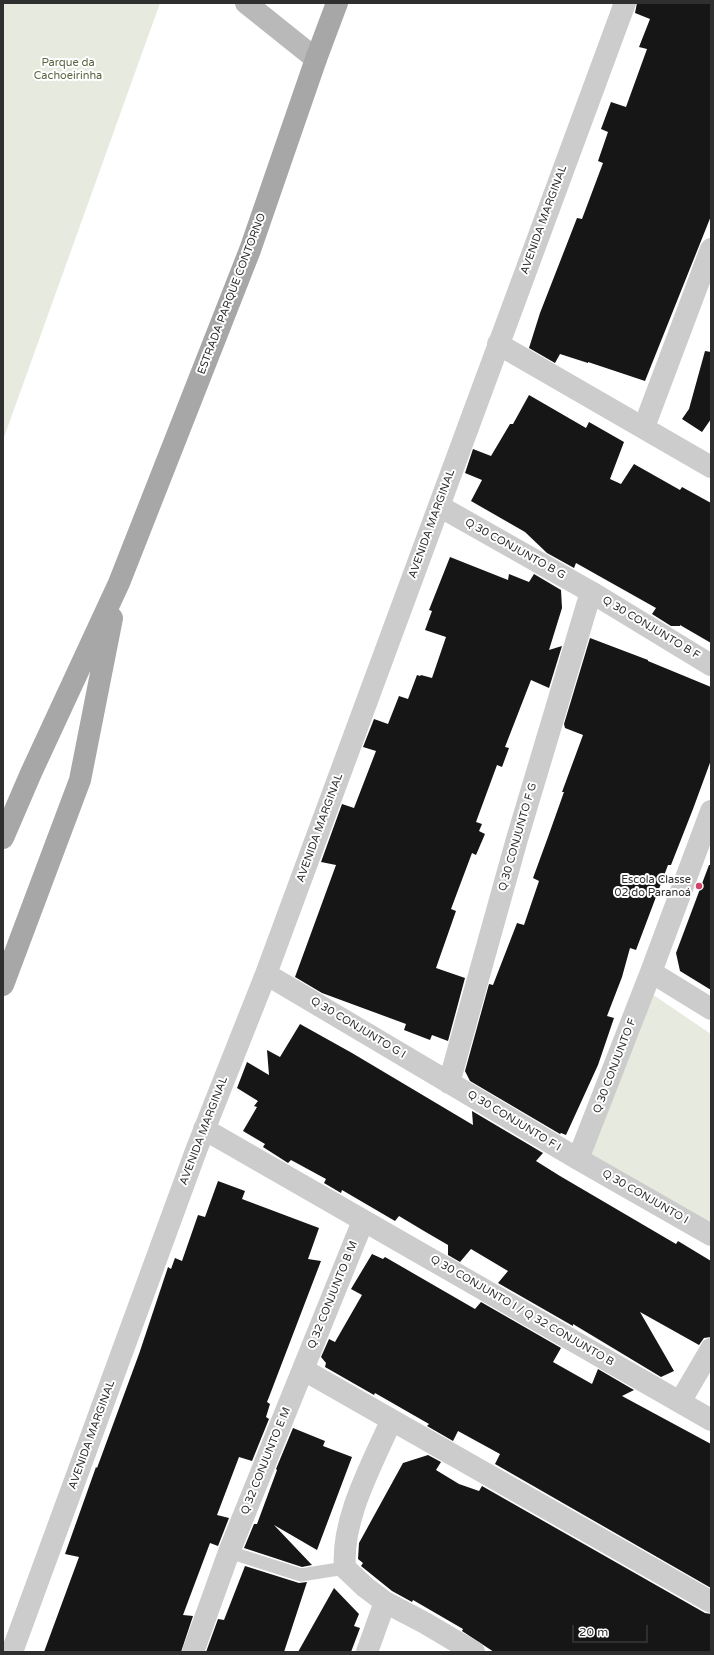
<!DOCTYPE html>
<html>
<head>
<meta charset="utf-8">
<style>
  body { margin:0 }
  #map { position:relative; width:714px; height:1655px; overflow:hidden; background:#fff; font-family:"Varela Round",sans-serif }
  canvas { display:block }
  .frame { position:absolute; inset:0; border:4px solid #2f2f2f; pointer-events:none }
  .scale { position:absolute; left:572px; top:1625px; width:76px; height:18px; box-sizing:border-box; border:2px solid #2f2f2f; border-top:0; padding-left:5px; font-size:12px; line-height:14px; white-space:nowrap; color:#2f2f2f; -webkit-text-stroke:3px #fff; paint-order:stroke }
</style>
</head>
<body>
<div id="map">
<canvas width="714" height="1655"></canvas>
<div class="frame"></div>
<div class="scale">20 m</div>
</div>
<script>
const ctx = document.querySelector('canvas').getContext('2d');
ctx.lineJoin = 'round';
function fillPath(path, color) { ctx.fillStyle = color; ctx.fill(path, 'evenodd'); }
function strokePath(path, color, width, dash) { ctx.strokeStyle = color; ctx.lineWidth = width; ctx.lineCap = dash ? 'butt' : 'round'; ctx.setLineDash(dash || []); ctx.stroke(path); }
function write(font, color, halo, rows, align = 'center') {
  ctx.font = font + ' "Varela Round",sans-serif'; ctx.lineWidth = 4; ctx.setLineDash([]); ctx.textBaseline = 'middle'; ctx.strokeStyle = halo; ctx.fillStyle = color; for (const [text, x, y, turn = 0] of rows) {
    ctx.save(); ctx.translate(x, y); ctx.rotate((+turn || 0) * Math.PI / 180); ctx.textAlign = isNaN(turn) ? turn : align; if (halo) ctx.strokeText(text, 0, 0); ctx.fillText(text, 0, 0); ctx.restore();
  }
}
const green = new Path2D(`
  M3,3H160L3,440Z
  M649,992L711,1034V1230L577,1154Z`);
const building = new Path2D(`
  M637,3H711V216L645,381L588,362V363L560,354L555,363L529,348L540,313L577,218L582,219L603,163L598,161L608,132L601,129L611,102L626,107L647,49L639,47L650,19L635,13Z
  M705,351L711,352V419L702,432L682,419L689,409Z
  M529,395L586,428L589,422L624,442L610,479L621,484L634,464L680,490L682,487L711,503V643L680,625V626H671L652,614L656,608L576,563L574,568L547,553L525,532L471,501L482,480L465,473L473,449L491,456L510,424H513Z
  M450,557L508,580L509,574L529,582L534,574L561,590L562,608L549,650L562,646L549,688L531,680L505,747L509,748L502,767L497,765L476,822L482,824L479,831L485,834L476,855L472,853L451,909L456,911L436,968L465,978L448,1041L432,1035L430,1040L404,1030L406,1024L322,993L295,977L336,865L321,862L342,804L354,808L376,751L363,747L374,719L388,724L399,696L408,699L417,675L420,676L421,675L432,678L446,637L425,630L432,611L429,610Z
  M590,638L648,660V661L711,687V760L693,809L671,865H668L636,950L630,948L622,977L607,1016L614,1018L598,1065L566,1135L561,1133L560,1134L470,1081L465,1071L489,984L493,985L517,923L524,925L539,881L533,878L548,837L564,792H562L583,735L565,728L564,724Z
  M709,865H711V990L680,971L676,953Z
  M300,1024L352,1053L473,1125L472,1111L543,1153L536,1161L560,1176L676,1244L678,1241L711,1261V1337L704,1338L699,1345L640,1312L674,1371L661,1377L573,1324V1326L498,1283L508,1271L471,1249L460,1262L448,1255V1245L424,1231L399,1216L395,1221L342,1190L341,1193L324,1183L326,1179L291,1160L288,1163L263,1147L265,1144L243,1131L257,1107L254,1106L258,1101L237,1088L247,1062L269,1075L267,1050L280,1057Z
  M218,1181L245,1191L242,1199L319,1228L308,1259L321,1261L269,1397L267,1402L270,1404L266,1417L269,1419L252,1461L239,1457L217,1515L229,1518L218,1546L210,1543L183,1615L193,1616L181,1652H44L79,1557L65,1554L96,1467L97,1468L139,1354L168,1267L171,1269L175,1258L182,1261L198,1215L205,1217Z
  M372,1254L383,1259L385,1257L475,1309L481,1302L561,1348L553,1362L592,1384L598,1369L634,1390L622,1396L711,1444V1588L495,1464L500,1454L458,1431L453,1441L427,1426L429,1424L375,1393L374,1395L325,1367L326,1363L321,1357L329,1339L335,1342L362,1295L351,1289Z
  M293,1428L325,1441L323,1446L352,1457L317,1550L274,1525L312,1565L302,1567L244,1548L254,1524H257L277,1470L276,1469Z
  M428,1455L441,1462L436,1470L459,1484L479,1491L482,1486L705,1613L711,1614V1652H494L462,1631L463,1629L413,1600L412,1602L392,1591L361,1566L363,1563L358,1559L359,1543L403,1463Z
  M245,1566L299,1583L307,1582L284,1652H206L218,1619L224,1620Z
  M334,1588L359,1614L354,1626L360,1628L351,1652H298Z`);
const lane = new Path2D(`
  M229,1552L301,1575L345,1568`);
const street = new Path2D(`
  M498,344L711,467
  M644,427L711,249
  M439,506L591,592L711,665
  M651,972L711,1009
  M266,974L578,1159L711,1235
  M449,1083L517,839L591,592
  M204,1129L711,1420
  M578,1159L651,972L711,811
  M304,1370L711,1602
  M680,1402L711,1349
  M391,1421C372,1465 341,1519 345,1568L365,1587L385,1602L425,1623L474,1652
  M12,1652L197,1148L266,974L625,3
  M193,1652L229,1552L363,1221
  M367,1652L385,1602`);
const secondary = new Path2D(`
  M246,3L316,59`);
const primary = new Path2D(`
  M3,838L31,773L119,583L250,250L316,59L337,3
  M3,985L80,780L112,618`);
const markers = [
  [699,886,4,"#d14668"]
];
const parkNames = [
  ["Parque da",68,63],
  ["Cachoeirinha",68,76]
];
const streetNames = [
  ["AVENIDA MARGINAL",544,220,-70],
  ["ESTRADA PARQUE CONTORNO",232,294,-69],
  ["AVENIDA MARGINAL",432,524,-70],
  ["Q 30 CONJUNTO B G",515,549,29],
  ["Q 30 CONJUNTO B F",651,628,31],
  ["AVENIDA MARGINAL",320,828,-70],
  ["Q 30 CONJUNTO F G",518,837,-74],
  ["Q 30 CONJUNTO G I",358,1028,31],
  ["Q 30 CONJUNTO F",615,1066,-69],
  ["Q 30 CONJUNTO F I",514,1121,31],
  ["AVENIDA MARGINAL",204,1131,-69],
  ["Q 30 CONJUNTO I",645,1197,30],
  ["Q 32 CONJUNTO B M",333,1295,-68],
  ["Q 30 CONJUNTO I / Q 32 CONJUNTO B",522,1311,30],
  ["AVENIDA MARGINAL",92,1435,-70],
  ["Q 32 CONJUNTO E M",266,1461,-68]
];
const poiNames = [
  ["Escola Classe",691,880],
  ["02 do Paranoá",691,893]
];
fillPath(green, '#e7eade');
fillPath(building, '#161616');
strokePath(lane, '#ccc', 13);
strokePath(street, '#ccc', 22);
strokePath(secondary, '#b9b9b9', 22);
strokePath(primary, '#a7a7a7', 22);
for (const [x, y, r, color] of markers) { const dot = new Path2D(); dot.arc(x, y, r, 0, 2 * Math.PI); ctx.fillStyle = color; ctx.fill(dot); strokePath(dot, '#fff', 1.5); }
write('11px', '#596641', '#fff', parkNames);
write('11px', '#2f2f2f', '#fff', streetNames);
write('11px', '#2f2f2f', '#fff', poiNames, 'right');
</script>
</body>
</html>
